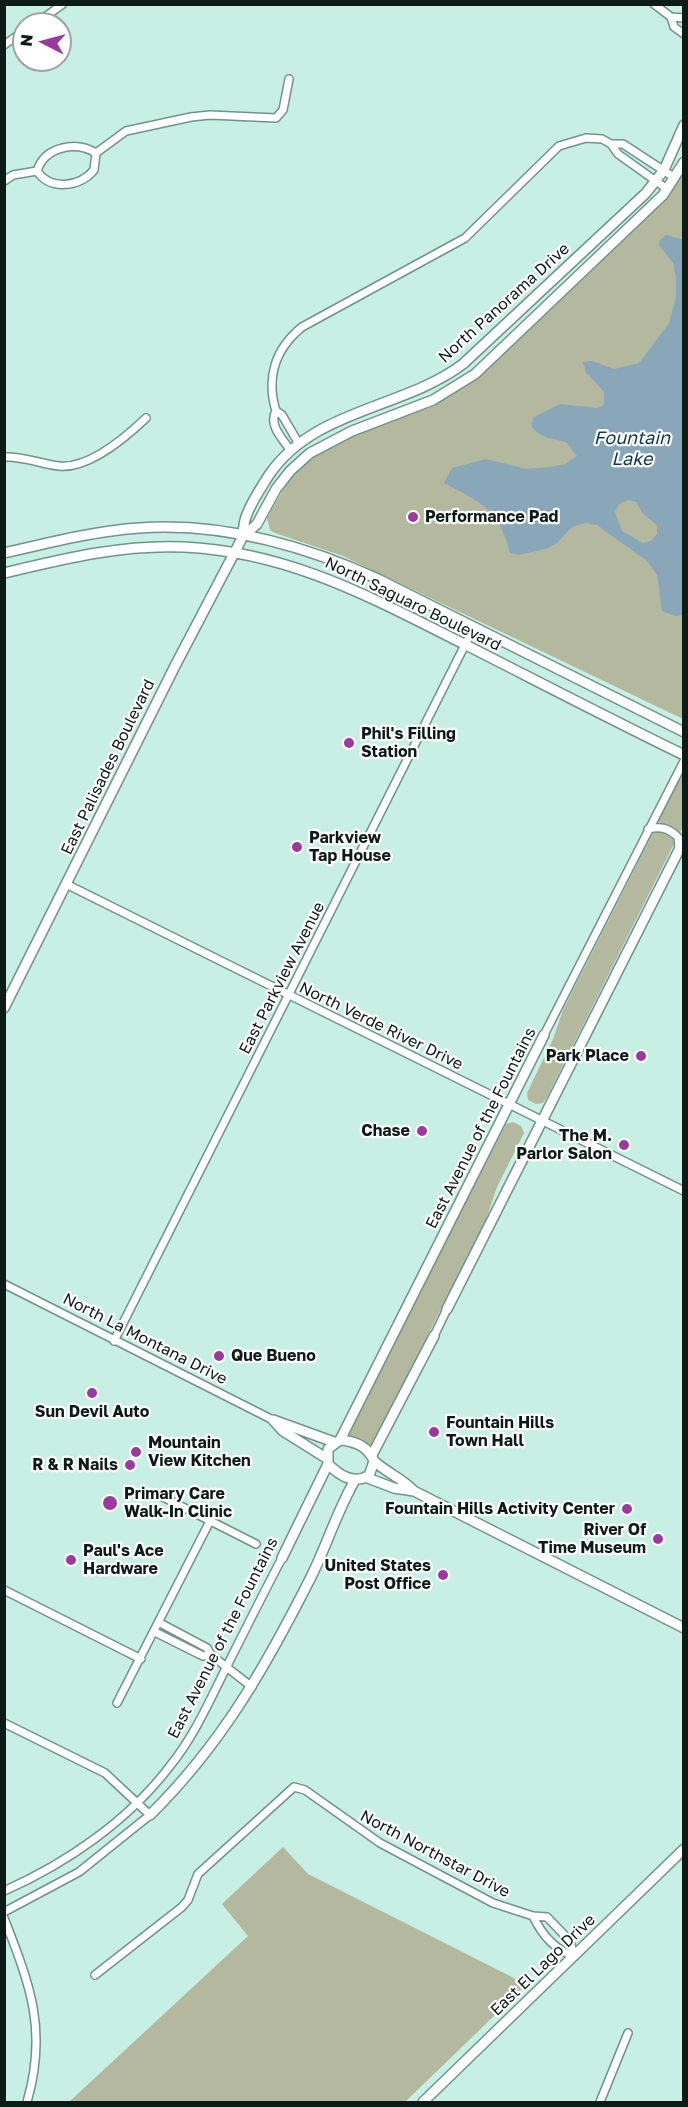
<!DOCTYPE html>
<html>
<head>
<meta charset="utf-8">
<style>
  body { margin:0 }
  #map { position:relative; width:688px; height:2107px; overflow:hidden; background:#c8efe4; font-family:"Golos Text",sans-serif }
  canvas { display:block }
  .frame { position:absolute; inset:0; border:6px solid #0d1b17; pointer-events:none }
  .north { position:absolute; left:12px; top:12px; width:60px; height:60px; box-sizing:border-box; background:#fff; border:2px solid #9ea4a2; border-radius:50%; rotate:276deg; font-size:16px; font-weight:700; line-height:24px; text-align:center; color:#0d1b17 }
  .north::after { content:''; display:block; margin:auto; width:21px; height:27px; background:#9b39a0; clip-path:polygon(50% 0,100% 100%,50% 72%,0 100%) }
</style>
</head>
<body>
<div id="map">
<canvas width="688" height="2107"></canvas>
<div class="frame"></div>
<div class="north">N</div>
</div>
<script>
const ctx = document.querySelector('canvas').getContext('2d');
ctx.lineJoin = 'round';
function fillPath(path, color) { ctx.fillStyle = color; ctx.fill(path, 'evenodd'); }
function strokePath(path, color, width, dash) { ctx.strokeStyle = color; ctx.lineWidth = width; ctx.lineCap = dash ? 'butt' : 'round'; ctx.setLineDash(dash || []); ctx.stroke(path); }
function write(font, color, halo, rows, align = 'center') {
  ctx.font = font + ' "Golos Text",sans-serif'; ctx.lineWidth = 4.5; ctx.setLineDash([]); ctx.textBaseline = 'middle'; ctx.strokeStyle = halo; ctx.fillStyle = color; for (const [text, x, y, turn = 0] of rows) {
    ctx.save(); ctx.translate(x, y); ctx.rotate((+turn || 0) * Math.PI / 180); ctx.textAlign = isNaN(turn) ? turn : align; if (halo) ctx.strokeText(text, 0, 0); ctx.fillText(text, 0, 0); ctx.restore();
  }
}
const green = new Path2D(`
  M683,172V719L343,556L275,533L270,530L267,518L289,479L314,455L388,420L429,408L471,382L671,193Z
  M683,772V826L680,833L658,822Z
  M659,830L672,835L674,844L547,1097L543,1103L536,1104L528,1100L527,1093L553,1039L563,1010L653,833Z
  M513,1122L521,1126L524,1133L497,1187L487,1217L372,1447L361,1439L346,1435L506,1124Z
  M283,1847L308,1874L512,1977L524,1987L405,2102H69L248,1936L222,1904Z`);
const water = new Path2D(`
  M666,235L684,240V615L675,616L662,611L657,575L647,561L597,525L586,523L572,527L557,543L546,549L519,555L510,553C499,508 481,503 444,483L452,468L486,459L527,469L550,467L566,464L577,456L567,443C553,437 540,440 531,425L534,417L560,404L597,408L604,405V392L586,372L583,362L592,361L614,369L639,363L669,323L676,297V277L673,263L659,245L660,240ZM628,500L636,502L643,514L657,525V534L651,541L643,543L622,531L615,512L619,504Z`);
const street = new Path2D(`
  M654,4L671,17L674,27L684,34
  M671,17L684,18
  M35,24L63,4
  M4,45L24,31
  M96,153L126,131L191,117L210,115L276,118L283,110L289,79
  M37,171C50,191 80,187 94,170L96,153
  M37,171C45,146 76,141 96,153
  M4,181L13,175L37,171
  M667,189L618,154L611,144H623L675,178
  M276,411C266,378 275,349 302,327L465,238L559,146L586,138L602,139L611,144
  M290,450C283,439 268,425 276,411L282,415L299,444
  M4,457C24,456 40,464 59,466C89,469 126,437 146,418
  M648,829C661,826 668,828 678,837L679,849
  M66,884L684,1191
  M544,1035L684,761
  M4,1284L273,1420
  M434,1336L447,1309
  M114,1341L474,627
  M157,1494L256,1544
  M4,1590L141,1659
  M160,1623L207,1648L211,1655L252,1687
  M155,1632L203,1656L211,1655
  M117,1703L210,1521
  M4,1723L105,1773L150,1815L79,1872L4,1912
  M4,1891C67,1863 128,1821 170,1766C193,1738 208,1704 224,1672C243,1634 262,1596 282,1558
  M533,1916C542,1935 555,1950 574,1956
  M4,1918C30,1985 48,2030 27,2102
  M95,1975L182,1907L188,1900L198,1874L294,1787L305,1790L380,1843L493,1903L533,1916L547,1917L570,1941L574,1956
  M600,2102L628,2033`);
const secondary = new Path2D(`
  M244,536L257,524L276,489L290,471L310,453L352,431L433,400L475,374L663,195L684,162
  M4,553C49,543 94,531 139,528C222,522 303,545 378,579L684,732
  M4,573C63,559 123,544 184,547C290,552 372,598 464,644C537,681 610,719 684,755
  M4,1008L175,666L240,542C244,534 243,528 245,520C249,505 261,488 269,475C314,409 403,409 463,364L646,193L664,170L684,125
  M447,1309L684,840
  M273,1420L283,1431L326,1458
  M273,1420L334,1442
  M340,1440L544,1035
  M340,1440C355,1441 368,1446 374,1461L369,1476C353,1484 340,1476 328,1464V1449Z
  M372,1455L434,1336
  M374,1461C387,1473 402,1478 414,1491
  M365,1477L394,1488L414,1491L684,1628
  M282,1558L328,1464
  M150,1815C222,1744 266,1666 311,1577C327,1545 337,1511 355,1480
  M423,2102L684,1849`);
const markers = [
  [413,517,6,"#9b39a0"],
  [349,743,6,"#9b39a0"],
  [297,847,6,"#9b39a0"],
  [641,1056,6,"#9b39a0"],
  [422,1131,6,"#9b39a0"],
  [624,1145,6,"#9b39a0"],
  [219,1356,6,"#9b39a0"],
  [92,1393,6,"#9b39a0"],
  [434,1432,6,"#9b39a0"],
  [136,1452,6,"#9b39a0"],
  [130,1465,6,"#9b39a0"],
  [110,1503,8,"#9b39a0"],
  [627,1509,6,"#9b39a0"],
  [658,1539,6,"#9b39a0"],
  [71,1560,6,"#9b39a0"],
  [443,1575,6,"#9b39a0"]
];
const streetNames = [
  ["North Panorama Drive",504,303,-42],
  ["North Saguaro Boulevard",413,604,26],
  ["East Palisades Boulevard",108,767,-64],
  ["East Parkview Avenue",282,978,-63],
  ["North Verde River Drive",381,1026,26],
  ["East Avenue of the Fountains",481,1128,-63],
  ["North La Montana Drive",145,1339,27],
  ["East Avenue of the Fountains",223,1638,-63],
  ["North Northstar Drive",435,1854,28],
  ["East El Lago Drive",543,1965,-44]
];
const poiNames = [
  ["Performance Pad",425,517],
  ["Phil's Filling",361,734],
  ["Station",361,752],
  ["Parkview",309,838],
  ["Tap House",309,856],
  ["Park Place",629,1056,"right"],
  ["Chase",410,1131,"right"],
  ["The M.",612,1136,"right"],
  ["Parlor Salon",612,1154,"right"],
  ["Que Bueno",231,1356],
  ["Sun Devil Auto",92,1412,"center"],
  ["Fountain Hills",446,1423],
  ["Town Hall",446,1441],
  ["Mountain",148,1443],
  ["View Kitchen",148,1461],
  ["R & R Nails",118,1465,"right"],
  ["Primary Care",124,1494],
  ["Walk-In Clinic",124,1512],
  ["Fountain Hills Activity Center",615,1509,"right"],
  ["River Of",646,1530,"right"],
  ["Time Museum",646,1548,"right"],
  ["Paul's Ace",83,1551],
  ["Hardware",83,1569],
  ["United States",431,1566,"right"],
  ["Post Office",431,1584,"right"]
];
const waterNames = [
  ["Fountain",632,438],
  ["Lake",632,459]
];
fillPath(green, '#b3b89e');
fillPath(water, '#8aa7ba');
strokePath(street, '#70948a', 10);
strokePath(secondary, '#70948a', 12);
strokePath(street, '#fff', 7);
strokePath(secondary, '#fff', 9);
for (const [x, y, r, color] of markers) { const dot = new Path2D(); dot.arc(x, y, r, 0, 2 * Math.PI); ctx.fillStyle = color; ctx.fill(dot); strokePath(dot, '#fff', 2); }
write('16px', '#0d1b17', '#fff', streetNames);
write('bold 16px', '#0d1b17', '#fff', poiNames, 'left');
write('italic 18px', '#10374d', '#fff', waterNames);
</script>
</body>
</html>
